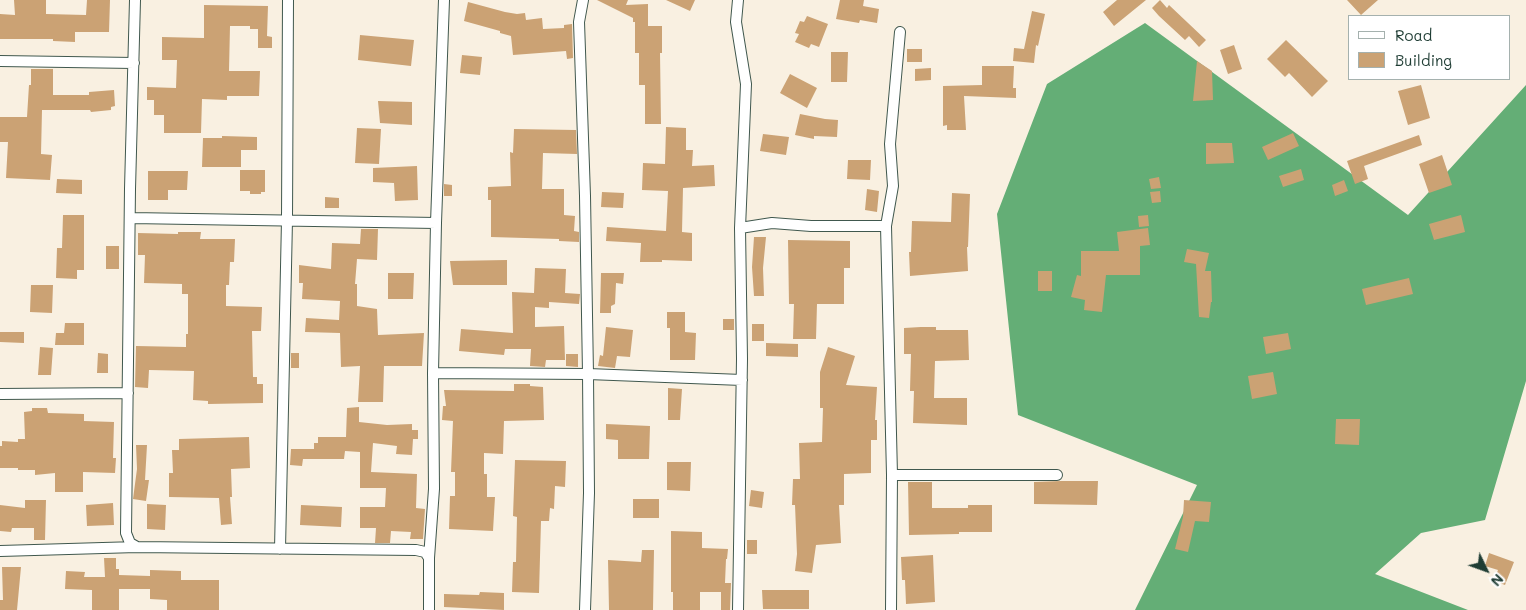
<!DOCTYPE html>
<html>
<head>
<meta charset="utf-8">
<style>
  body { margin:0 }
  #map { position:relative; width:1526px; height:610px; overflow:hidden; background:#f9f0e1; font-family:Mali,sans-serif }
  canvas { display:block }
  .legend { position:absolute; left:1348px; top:15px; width:162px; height:65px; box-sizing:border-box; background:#fff; border:1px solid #a5b1ae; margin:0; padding:6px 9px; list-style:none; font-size:15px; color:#1f3d34 }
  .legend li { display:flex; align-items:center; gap:10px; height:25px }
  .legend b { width:25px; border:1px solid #a5b1ae }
  .north { position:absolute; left:1461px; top:545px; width:50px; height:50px; -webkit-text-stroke:4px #fff; paint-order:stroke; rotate:132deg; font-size:14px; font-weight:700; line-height:20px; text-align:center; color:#1f3d34 }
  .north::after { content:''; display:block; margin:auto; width:18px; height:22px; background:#1f3d34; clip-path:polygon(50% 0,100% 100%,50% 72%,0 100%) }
</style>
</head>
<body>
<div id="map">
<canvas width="1526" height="610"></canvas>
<ul class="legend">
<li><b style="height:6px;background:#fff"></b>Road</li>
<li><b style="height:14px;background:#cba274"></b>Building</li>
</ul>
<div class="north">N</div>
</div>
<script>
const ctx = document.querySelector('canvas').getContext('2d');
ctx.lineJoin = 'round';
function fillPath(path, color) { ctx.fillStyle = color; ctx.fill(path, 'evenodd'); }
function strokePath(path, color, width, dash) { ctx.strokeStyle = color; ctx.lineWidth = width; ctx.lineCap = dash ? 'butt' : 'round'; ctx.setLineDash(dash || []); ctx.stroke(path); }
const forest = new Path2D(`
  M1145,23L1408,215L1526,85V381L1485,520L1421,533L1375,574L1468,610H1135L1197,485L1018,415L997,214L1047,84Z`);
const building = new Path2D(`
  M14,0H46V14L86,15L87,0H110L109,32H75V42L53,41V39H0V14L15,15Z
  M597,0H628L626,5L648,4V26H662V53H660L661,124H645V85H639V53H635V22H633V18Z
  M666,0H695L690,11Z
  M840,0H864L863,6L879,9L877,23L860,20L859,23L836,19Z
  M1117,0H1146L1114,26L1103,12Z
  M1160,0L1167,8L1169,5L1206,40L1199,47L1189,36L1185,40L1159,16L1152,8Z
  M1347,0H1378L1361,15Z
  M468,2L505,12L517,14L525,13L526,20L542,18L543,29L564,28V25L572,24L573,58L567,59L566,51L513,55L511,36L500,33V31L464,21Z
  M204,5L268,6L267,36L272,37V48H258V29H250V26H230L229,71H260L259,96H227V100L202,99L201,133H164V115H154V100H147V87L176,88L177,60H162V37L204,38Z
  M1032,11L1045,14L1038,46L1036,45L1034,63L1013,61L1014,48L1024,49Z
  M807,16L828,24L819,47L811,44L809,48L795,42L799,34L795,33L800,21L804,22Z
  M360,35L414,40L411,66L358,60Z
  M1286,40L1328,81L1312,97L1289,73L1285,77L1267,59Z
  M1234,45L1242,69L1228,74L1220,50Z
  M907,49H922V62H907Z
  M831,52H848L847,82H831Z
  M462,55L482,57L480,75L460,73Z
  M1197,61L1212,71L1213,100L1193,101Z
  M982,66H1014L1013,88H1016V98L964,96L966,130H947V125L943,126V86L982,85Z
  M931,68V80L915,81V69Z
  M31,69H53V95H89V92L114,90L115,106L111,107V110L91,112L90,110H42L41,154L52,155L50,180L6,178L8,142H0V117H27L29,85H31Z
  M790,74L817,88L807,108L780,93Z
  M1421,85L1430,118L1408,125L1398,91Z
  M378,101L412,102V125L380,123Z
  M800,114L825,119L838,120L837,137L814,136V139L795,135Z
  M666,127L686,128V150H693L692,166L714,165L715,186L683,188L682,232L692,233V261L662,260V262H640L641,243L606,241L607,227L666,231L668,191L642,190L643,163L665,164Z
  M357,128L381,129L379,164L355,163Z
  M514,129L576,130L577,154L543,153L542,189H564V215L575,216L574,231L579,232V242L559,241V239L491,237V200H488V187L511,186L510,152L513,153Z
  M1293,133L1299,146L1268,160L1262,147Z
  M763,134L789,137L786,155L760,151Z
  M1419,135L1422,145L1364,166L1368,179L1355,184L1347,161Z
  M222,136L257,137V150H241V167H202L203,138H222Z
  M1206,143H1232L1234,163L1206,164Z
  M1442,155L1452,185L1429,193L1419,164Z
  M848,160H871L870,180L847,179Z
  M417,166L418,200L395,201L394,183L373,182V168Z
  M1301,169L1304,180L1283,187L1279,176Z
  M240,170H265V192H261V194H250V191H240Z
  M148,171H188L187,190H168V200H148Z
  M1159,177L1161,188L1151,189L1149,179Z
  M57,179L82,180V194L56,193Z
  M1344,180L1348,191L1335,196L1332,185Z
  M444,184L452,185V196H444Z
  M867,189L879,191L877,212L865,210Z
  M1160,191L1161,202L1152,203L1150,192Z
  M602,192L624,193L623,208L601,207Z
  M952,193L970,194L968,247H967L968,271L910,276L909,252H911L912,221L951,222Z
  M325,197L339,198V208H325Z
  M63,215H84V270H77V279L56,278L57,248H62Z
  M1148,215L1149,226L1139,227L1138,216Z
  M1461,215L1465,232L1434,240L1429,224Z
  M1148,228L1150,245L1140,246V275H1106L1102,312L1084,310L1085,300L1071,297L1077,275L1081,276V251H1119L1117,232Z
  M361,229H378L377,260L357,259L355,284H357V306L377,309L378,335L424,333L422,366H384L383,402H358L360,366L341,367L340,333L305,332L306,318L339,320L340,301L302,299L303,283H299V265L331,269L332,243L360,244Z
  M178,232H201L200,239H235L234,262H230L229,285H226V306L262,307L261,331H252L253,377H257V384H263V403L208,404V401L193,400L194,371L149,370L148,388L135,387L136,346L186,347V334H188V294H182V284L144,283L145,255H138V233L178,234Z
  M754,237H766L763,268L764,296H754L752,267Z
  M788,240L850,241V268H844V304H817L816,339H793L794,304H789Z
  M106,246H119V269H106Z
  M1187,249L1209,253L1205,271H1211L1212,302H1211L1209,318L1199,317L1196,264L1184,262Z
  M507,260V285H453L450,261Z
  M535,268L566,269L565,293L580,294L579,304L549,302V308L535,307V327L564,326L565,360H546L545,367L530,366L531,349H505L504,355L459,351L461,329L513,333L512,292L534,293Z
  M1038,271H1052V291H1038Z
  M388,273H414L413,299H388Z
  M601,273H624L623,284L616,283L615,304L611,306V313H600Z
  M1409,278L1413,294L1366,305L1362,289Z
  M31,285H53L52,313L30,312Z
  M667,312H685V332L696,333L695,360H670V328H667Z
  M723,319H734V330H723Z
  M65,323H84V345H55L56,333H64Z
  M752,324H764V341H752Z
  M606,327L633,330L630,357L617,356L615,368L598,366L600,355L603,356Z
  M921,327H936V330H968L969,360L935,361L934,398H967V425L913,423L914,391H910L911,354H904V328Z
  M0,332H24V343L0,342Z
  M1288,333L1291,349L1266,354L1263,337Z
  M766,343L798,344V357L766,356Z
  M40,347L53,348L51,375H38Z
  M828,347L855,356L846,385L877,387L875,420H877V440H871V473L844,474V505H839L841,543L816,545L812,573L795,571L797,554L795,505H792L793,479H800L799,443L822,442L823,408H820V372Z
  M98,353L108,354V373H97Z
  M291,353H299V368H291Z
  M566,354H578V367L566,366Z
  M1273,372L1277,394L1252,399L1248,376Z
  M514,384H530V386L543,387L544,420L504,421L503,454L484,453V474H487V497H495L493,531L449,529L450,496H455V472H451L453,421L442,420L443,406H446L444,390L514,391Z
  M668,388L682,389L680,420H668Z
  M359,407V422L387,425L412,424V430H418V439H413L412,455L396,454L397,446L373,443L371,472L417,474L416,508L425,509L423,539H410L411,532L391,531L390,543H375L376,528H360V507H385L386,488H360V452L345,451L344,459H303L302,466L290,465L291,449H314V443H318V437H346L347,408Z
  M32,408H47L48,413L84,414V421L114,422L113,458H116L115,473L83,472V492H55V473L35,475V470H18V468H0V446H2V441L18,442V439H25L24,412L32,411Z
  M1336,419H1360L1359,445L1335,444Z
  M606,424L650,426L649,459H618V440L606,439Z
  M249,437L250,468L231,469L232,497H230L232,524L221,525L219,498L169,497V473H173L172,450H179V439Z
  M136,445H147L145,480H149L146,501L133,499L137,469Z
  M515,460L566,461L565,487L555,486L554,509L550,508L549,521H541L539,593L512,592L513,562H516L517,517L513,516Z
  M667,462H691L690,491L667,490Z
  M1061,481H1098L1097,505L1034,504V482Z
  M908,482H932V508H968V505H992V532H959V534L909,535Z
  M751,490L764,492L762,508L749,506Z
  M633,499H659V518H633Z
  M25,500H46L45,540H34V528H12L11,532L0,531V505L25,508Z
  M1184,500L1211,502L1209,522L1195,521L1188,552L1175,549L1183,517Z
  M113,503L114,525L87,526L86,505Z
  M147,504L166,505L165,530L147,529Z
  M301,505L342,507L341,527L300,525Z
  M671,531L702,532V548L728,549L727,559H726L725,583H731L730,610H721V592H700V610H673V592H671Z
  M747,540H757V554H747Z
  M642,550H654L653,610H609L608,560L641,562Z
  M1489,553L1514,562L1505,585L1494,581L1498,570L1485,566Z
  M933,555L935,602L906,604L905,580H902L901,557Z
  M104,558H116V569H119V575L150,576V570L181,571V580H219V610H167V600L150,599V589H119V610H92V590L65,589L66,571L85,572L84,577H105Z
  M2,567H21L17,610H0V600H3Z
  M762,590H809V609H763Z
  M480,592L504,593V610L444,607V594L479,595Z`);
const minor = new Path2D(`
  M135,0L130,189L126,533L130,543L137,547
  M583,0L579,22L585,196L588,374L589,493L585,610
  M738,0L736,22L746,84L740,228L742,359L738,610
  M0,61L134,63
  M131,218L436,223
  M886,226L892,475L891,610
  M740,228L772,223L811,226H886L893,186L890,144L900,32
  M433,373L588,374L742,380
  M0,394L128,393
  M892,475H1057
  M280,549L287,220L288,0
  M0,551L137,547L416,550L425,552L429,558
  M429,610V558L434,489L433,373L436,223L444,0`);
fillPath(forest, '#64ae76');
fillPath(building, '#cba274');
strokePath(minor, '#40584e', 12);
strokePath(minor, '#fff', 10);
</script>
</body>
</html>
